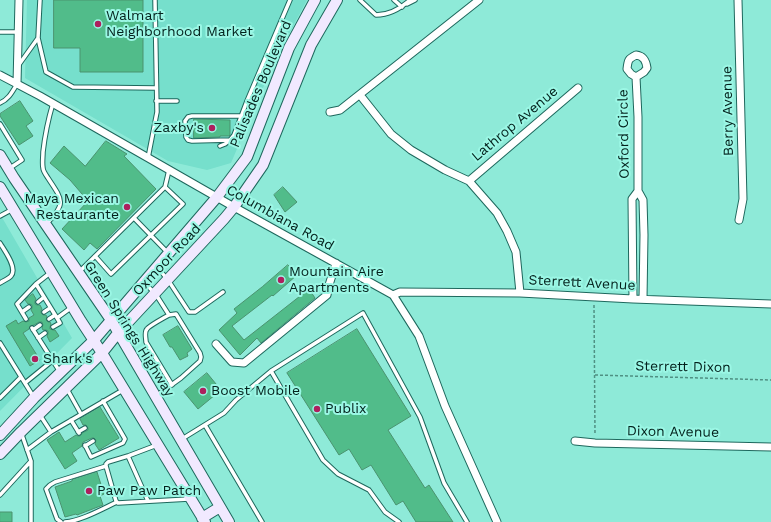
<!DOCTYPE html>
<html>
<head>
<meta charset="utf-8">
<style>
  body { margin:0 }
  canvas { display:block; background:#8eead8 }
</style>
</head>
<body>
<canvas width="771" height="522"></canvas>
<script>
const ctx = document.querySelector('canvas').getContext('2d');
ctx.lineJoin = 'round';
function fillPath(path, color) { ctx.fillStyle = color; ctx.fill(path, 'evenodd'); }
function strokePath(path, color, width, dash) { ctx.strokeStyle = color; ctx.lineWidth = width; ctx.lineCap = dash ? 'butt' : 'round'; ctx.setLineDash(dash || []); ctx.stroke(path); }
function write(font, color, halo, rows, align = 'center') {
  ctx.font = font + ' "Work Sans",sans-serif'; ctx.lineWidth = 4; ctx.setLineDash([]); ctx.textBaseline = 'middle'; ctx.strokeStyle = halo; ctx.fillStyle = color; for (const [text, x, y, turn = 0] of rows) {
    ctx.save(); ctx.translate(x, y); ctx.rotate((+turn || 0) * Math.PI / 180); ctx.textAlign = isNaN(turn) ? turn : align; if (halo) ctx.strokeText(text, 0, 0); ctx.fillText(text, 0, 0); ctx.restore();
  }
}
const built = new Path2D(`
  M27,0H307L274,62L231,163L207,170L168,161L25,78Z
  M0,214L72,338L0,411Z`);
const building = new Path2D(`
  M54,0H143V72H80V48H54Z
  M20,101L33,121L26,126L33,136L19,145L0,116V114Z
  M194,119L230,120V135L229,136H220V137L194,138Z
  M106,141L127,154L124,156L156,189L97,249L90,243L84,250L62,229L88,201L70,180L50,163L64,146L85,166Z
  M283,187L297,202L285,212L274,195Z
  M288,265L297,275L273,296L272,295L232,326L244,340L309,289L315,298L261,343L257,338L240,355L219,330L237,313L234,309L262,287Z
  M33,294L36,299L35,301V304L37,305H40L42,309L41,311V313L43,315H46L47,317L46,320L48,322H50L51,324L50,327V329L53,330H55L59,336L50,342L47,336L48,334V331L46,330H43L42,328L43,325L42,322H39L34,325L30,326L29,329L23,333L40,360L30,366L6,326L16,320L18,324L23,321L26,322L29,321V318L34,315L31,310L32,308V305L30,304H28L25,300Z
  M178,326L192,349L187,353L188,356L180,360L172,347H170L163,335Z
  M357,329L411,416L388,430L425,488L429,485L453,522H416L403,501L396,505L371,465L362,470L349,449L339,455L287,373Z
  M207,373L221,390L198,409L184,392Z
  M100,407L119,438L99,450L95,444L96,440L94,438H92L83,442L82,446L72,453L77,461L65,469L47,440L59,432L65,442L76,435L78,436H80L82,433L88,430V428L86,425H83L80,419Z
  M97,472L104,494L100,496L103,505L77,515L76,514L65,517L55,487L72,481V480Z
  M0,512H12V522H0Z`);
const path = new Path2D(`
  M594,305L595,435
  M595,375L771,380`);
const service = new Path2D(`
  M360,0L376,15C389,15 400,9 410,0
  M394,0L402,7
  M407,4L415,0
  M0,32H18
  M38,38L40,0
  M18,66L38,38L46,72L73,87L156,88
  M156,101H177
  M0,103C9,99 12,92 17,84
  M0,124L22,160L10,168
  M230,140L192,141L188,140L186,137L185,121L188,117L192,116H241
  M220,146L225,144L230,140L234,135L247,101L290,0
  M148,158L157,112L155,0
  M0,216L13,209
  M134,218L168,253
  M47,223C67,204 62,199 48,178C46,175 43,171 43,168C42,163 43,157 43,152C45,134 48,120 53,103
  M0,243C4,250 18,268 11,276C8,279 3,281 0,283
  M95,256L111,274L183,204L165,187
  M158,268L168,280L189,312H195L223,292
  M79,272L165,187L169,170
  M50,273L36,284L57,318L72,307
  M144,283L155,293L169,315C165,317 149,326 147,329C144,332 146,338 146,342L172,385
  M38,302L44,297
  M22,312L29,307
  M44,312L50,308
  M26,319L17,304L36,284
  M49,319L55,315
  M53,327L60,323L57,318
  M32,328L60,372
  M33,330L40,325
  M38,338L45,333
  M0,343L33,396
  M271,371L363,313L420,417L444,483L467,522
  M25,383L52,361
  M67,389L81,414
  M156,396L181,378L200,361L201,357L200,353L176,314L169,315
  M0,398L21,377
  M40,415L51,432L123,390
  M71,420L79,433
  M205,425L262,522
  M78,432L85,428
  M22,435L31,461V522
  M182,439L224,413L236,400L271,371L323,460L338,474L369,490L385,512L399,522
  M85,445L91,457L123,443L125,439L103,401
  M85,446L93,441
  M27,450L51,432
  M128,456L148,501
  M106,466L116,501L118,503L189,499
  M0,495L31,461
  M61,522L57,519L46,489L50,485L55,482L106,466V464L108,462L128,456L157,445
  M65,522C81,521 102,509 117,502`);
const minor = new Path2D(`
  M738,0L743,199L739,220
  M636,55C644,56 646,61 647,68L644,72L636,77L631,74L627,69C628,60 628,59 636,55Z
  M0,75L40,96L234,207L393,295L419,336L445,406L497,522
  M636,77L638,117V191L643,200L644,235L643,299
  M17,84L19,0
  M360,95L391,134L411,150L445,170L469,181L497,213L507,231L516,252L520,293
  M330,112L340,110L479,0
  M469,181L578,88
  M393,295L400,292L520,293L633,299L771,304
  M633,299L632,199L638,191
  M216,344L232,362L244,363L327,295L329,285L336,263
  M575,441L595,443L771,447`);
const secondary = new Path2D(`
  M0,155L14,178L111,320L229,522
  M0,187L81,321L102,353L205,522
  M0,435L34,398L94,340L217,197L247,157L289,48L315,0
  M0,454L21,432L102,353L118,333L224,219L234,207L263,165L311,45L337,0
  M202,518L220,507`);
const markers = [
  [98,24,4,"#ad205d"],
  [212,128,4,"#ad205d"],
  [127,207,4,"#ad205d"],
  [281,280,4,"#ad205d"],
  [35,359,4,"#ad205d"],
  [203,391,4,"#ad205d"],
  [317,409,4,"#ad205d"],
  [89,491,4,"#ad205d"]
];
const poiNames = [
  ["Walmart",106,16],
  ["Neighborhood Market",106,32],
  ["Zaxby's",204,128,"right"],
  ["Maya Mexican",119,199,"right"],
  ["Restaurante",119,215,"right"],
  ["Mountain Aire",289,272],
  ["Apartments",289,288],
  ["Shark's",43,359],
  ["Boost Mobile",211,391],
  ["Publix",325,409],
  ["Paw Paw Patch",97,491]
];
const streetNames = [
  ["Palisades Boulevard",261,84,-67],
  ["Berry Avenue",728,111,-91],
  ["Lathrop Avenue",515,124,-40],
  ["Oxford Circle",624,134,-91],
  ["Columbiana Road",280,218,29],
  ["Oxmoor Road",167,260,-47],
  ["Sterrett Avenue",582,283,3],
  ["Green Springs Highway",129,329,58],
  ["Sterrett Dixon",683,367,1],
  ["Dixon Avenue",673,432,1]
];
fillPath(built, '#76dfcc');
fillPath(building, '#51bc8a');
strokePath(building, '#4a936f', 1);
strokePath(service, '#1e685d', 5.5);
strokePath(minor, '#1e685d', 9);
strokePath(secondary, '#1e685d', 12);
strokePath(path, '#4f9083', 1.5, [3, 2]);
strokePath(service, '#fff', 3.5);
strokePath(minor, '#fff', 7);
strokePath(secondary, '#f1e9ff', 10);
for (const [x, y, r, color] of markers) { const dot = new Path2D(); dot.arc(x, y, r, 0, 2 * Math.PI); ctx.fillStyle = color; ctx.fill(dot); strokePath(dot, '#9bf7e5', 1.5); }
write('14px', '#03211c', '#9bf7e5', poiNames, 'left');
write('14px', '#03211c', '#9bf7e5', streetNames);
</script>
</body>
</html>
